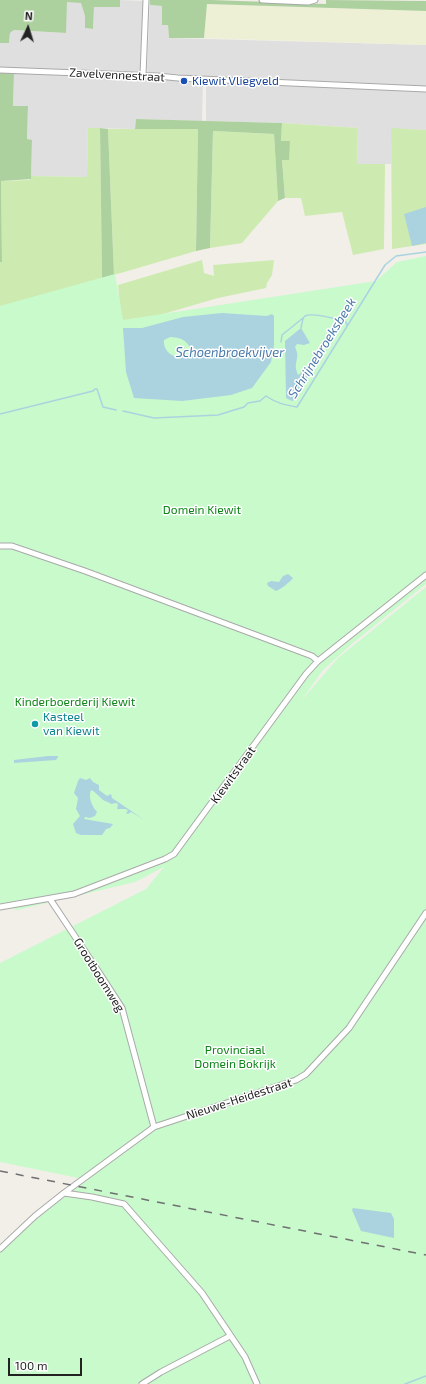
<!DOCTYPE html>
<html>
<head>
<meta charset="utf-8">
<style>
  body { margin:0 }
  #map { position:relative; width:426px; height:1384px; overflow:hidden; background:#f2efe9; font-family:"Exo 2",sans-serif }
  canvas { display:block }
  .north { position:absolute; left:8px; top:8px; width:40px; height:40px; -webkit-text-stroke:3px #fff; paint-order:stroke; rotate:4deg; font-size:11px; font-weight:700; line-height:16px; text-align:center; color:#222 }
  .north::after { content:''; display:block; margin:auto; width:14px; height:18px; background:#222; clip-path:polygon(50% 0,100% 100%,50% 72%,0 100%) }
  .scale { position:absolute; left:8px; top:1358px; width:74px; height:18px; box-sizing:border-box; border:2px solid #222; border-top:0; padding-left:5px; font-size:12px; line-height:14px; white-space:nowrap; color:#222; -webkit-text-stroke:3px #fff; paint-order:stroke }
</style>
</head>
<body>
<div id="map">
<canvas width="426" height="1384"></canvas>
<div class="north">N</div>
<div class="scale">100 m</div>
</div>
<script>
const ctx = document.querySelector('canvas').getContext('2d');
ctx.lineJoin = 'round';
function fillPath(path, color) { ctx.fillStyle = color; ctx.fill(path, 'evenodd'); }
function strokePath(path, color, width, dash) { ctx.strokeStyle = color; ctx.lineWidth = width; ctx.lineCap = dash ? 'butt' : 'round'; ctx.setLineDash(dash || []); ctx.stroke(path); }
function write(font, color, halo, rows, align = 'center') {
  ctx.font = font + ' "Exo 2",sans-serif'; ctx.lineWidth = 3; ctx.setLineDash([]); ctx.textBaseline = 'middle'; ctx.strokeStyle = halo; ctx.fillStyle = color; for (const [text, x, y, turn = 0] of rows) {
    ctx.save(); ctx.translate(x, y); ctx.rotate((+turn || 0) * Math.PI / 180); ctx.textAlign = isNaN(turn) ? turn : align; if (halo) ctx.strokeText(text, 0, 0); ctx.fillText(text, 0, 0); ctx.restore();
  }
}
const residential = new Path2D(`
  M120,0L143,1L141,69L138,72H94L0,67V43H9L10,33L14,30L66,33V2H77L81,3L83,9L85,16V28L93,29L94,6L120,7Z
  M150,5L162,6V25H168L169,38L426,45V86L186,75L148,72L147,69Z
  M14,73L87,77H146L203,81L202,121L136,119L135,129L88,128L87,177L31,176L32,140H27L28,106H13Z
  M209,82L426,92V130L391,129V164H357L358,128L282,123L206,121V87L207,83Z`);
const farmland = new Path2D(`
  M207,4L426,11V45L204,38Z`);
const grass = new Path2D(`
  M282,123L358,128L357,164H385L384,249L353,255L342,212L305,216L301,198H285L282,160L290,142L281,141Z
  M88,128H100L102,278L0,308V262L2,261L1,181L30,180L31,176L87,177Z
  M391,128L426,130V244L392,249Z
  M108,129H198L196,251L114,275Z
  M213,131L274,134L278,201L242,243L210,248Z
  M202,260L204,273L214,276L213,265L274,260L272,275L267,283L266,288L218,298L122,326L118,285Z`);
const forest = new Path2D(`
  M0,0H120V7H94L93,29L85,28V16L81,3L67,2L66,33L14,30L10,33L9,43H0Z
  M150,0H212L326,4V0L426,1V11L207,4L204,38H169L168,25H162V6L150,5Z
  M0,72L14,73L13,106H28L27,139L32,140L31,179L1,181L2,262H0Z
  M136,119L282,123L281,141H290L289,160H282L285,198L278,201L274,134L213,131L210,248L196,251L198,129H135Z
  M100,128L108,129L114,275L102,278Z`);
const park = new Path2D(`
  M426,256V584L353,643L323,670L301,701L338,658L426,587V1384H0V1244L88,1180L0,1162V963L146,889L164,867L135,882L17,910L0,905V306L115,274L123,320L376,281L397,262Z`);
const water = new Path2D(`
  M426,207V243L412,246L404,214Z
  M222,313L267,316L272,314L274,316V345L271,362L252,388L231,395L182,401L134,398L126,372L123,328H142L183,317ZM170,337C180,337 187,340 191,350C184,365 162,355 164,340Z
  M301,328L310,343L304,345L297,344L295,347C299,356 297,356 296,364C295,367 297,372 298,375L308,368L310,373L296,399L292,401L286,398L285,341Z
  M288,574L293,578C290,582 280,590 276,591L268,586L267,583L271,581L279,582L283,576Z
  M48,756H58V757L56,760L14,763V760Z
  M80,778L86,780L90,778L93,782L99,785V790L107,796L111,794L112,798L143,819L131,812L128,814L126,813L128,811L126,809H117L118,804L116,803L111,804C108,801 105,802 102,799C98,796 96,792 91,790C88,798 92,806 97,812L95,816L90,818L85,817L84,819L113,824L110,828L106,829L102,835H81L76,833L73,824L80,816L76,809L78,798L74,793L78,781Z
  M353,1208L391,1213L394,1219V1238L361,1231L352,1210Z`);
const stream = new Path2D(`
  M301,328C302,325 302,318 305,316C312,312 336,319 344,321L346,322L347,325
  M281,342L282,335L303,318
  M123,411L154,418L218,415L244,407L248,403L260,401L266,396C276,403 285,405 297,407L385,265L396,256L426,252
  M0,414L93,391L95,389H97L103,407L116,410
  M405,1384L426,1376`);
const minor = new Path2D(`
  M262,0L308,2L315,0
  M0,70L158,76L178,78L426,89
  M143,75L146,0
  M0,546H12L85,571L312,656L318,661
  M50,899L100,974L122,1008L154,1127
  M0,907L74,894L165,859L174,854L306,674L318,661L426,575
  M64,1193L92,1197L124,1204L202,1293L245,1357L257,1384
  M0,1249L35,1216L64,1193L154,1127L296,1080L306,1074L349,1028L426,913
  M142,1384L161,1372L230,1336`);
const rail = new Path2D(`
  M0,1171L426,1255`);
const markers = [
  [184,81,4,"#1a4fb4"],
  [35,724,4,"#0f9aa8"]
];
const streetNames = [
  ["Zavelvennestraat",117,75,3],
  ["Kiewitstraat",233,775,-54],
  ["Grootboomweg",99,975,58],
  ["Nieuwe-Heidestraat",239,1099,-18]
];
const transitNames = [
  ["Kiewit Vliegveld",192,81]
];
const parkNames = [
  ["Domein Kiewit",202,510],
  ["Kinderboerderij Kiewit",75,702],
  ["Provinciaal",235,1050],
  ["Domein Bokrijk",235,1064]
];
const cultureNames = [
  ["Kasteel",43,717],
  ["van Kiewit",43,731]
];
const waterNames = [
  ["Schrijnebroeksbeek",322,348,-58],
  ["Schoenbroekvijver",230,353]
];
fillPath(residential, '#e0dfdf');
fillPath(farmland, '#eef0d5');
fillPath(grass, '#cdebb0');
fillPath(forest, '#add19e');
fillPath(park, '#c8facc');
fillPath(water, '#aad3df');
strokePath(stream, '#aad3df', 1.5);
strokePath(minor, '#a9a9a9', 7);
strokePath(minor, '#fff', 5);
strokePath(rail, '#707070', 1.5, [8, 8]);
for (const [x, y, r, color] of markers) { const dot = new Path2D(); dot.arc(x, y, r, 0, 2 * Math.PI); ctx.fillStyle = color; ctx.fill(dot); strokePath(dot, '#fff', 1.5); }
write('12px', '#222', '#fff', streetNames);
write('12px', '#164399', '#fff', transitNames, 'left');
write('12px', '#0c8416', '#fff', parkNames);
write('12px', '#0d838f', '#fff', cultureNames, 'left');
write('italic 13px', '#4a7aab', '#fff', waterNames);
</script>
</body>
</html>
